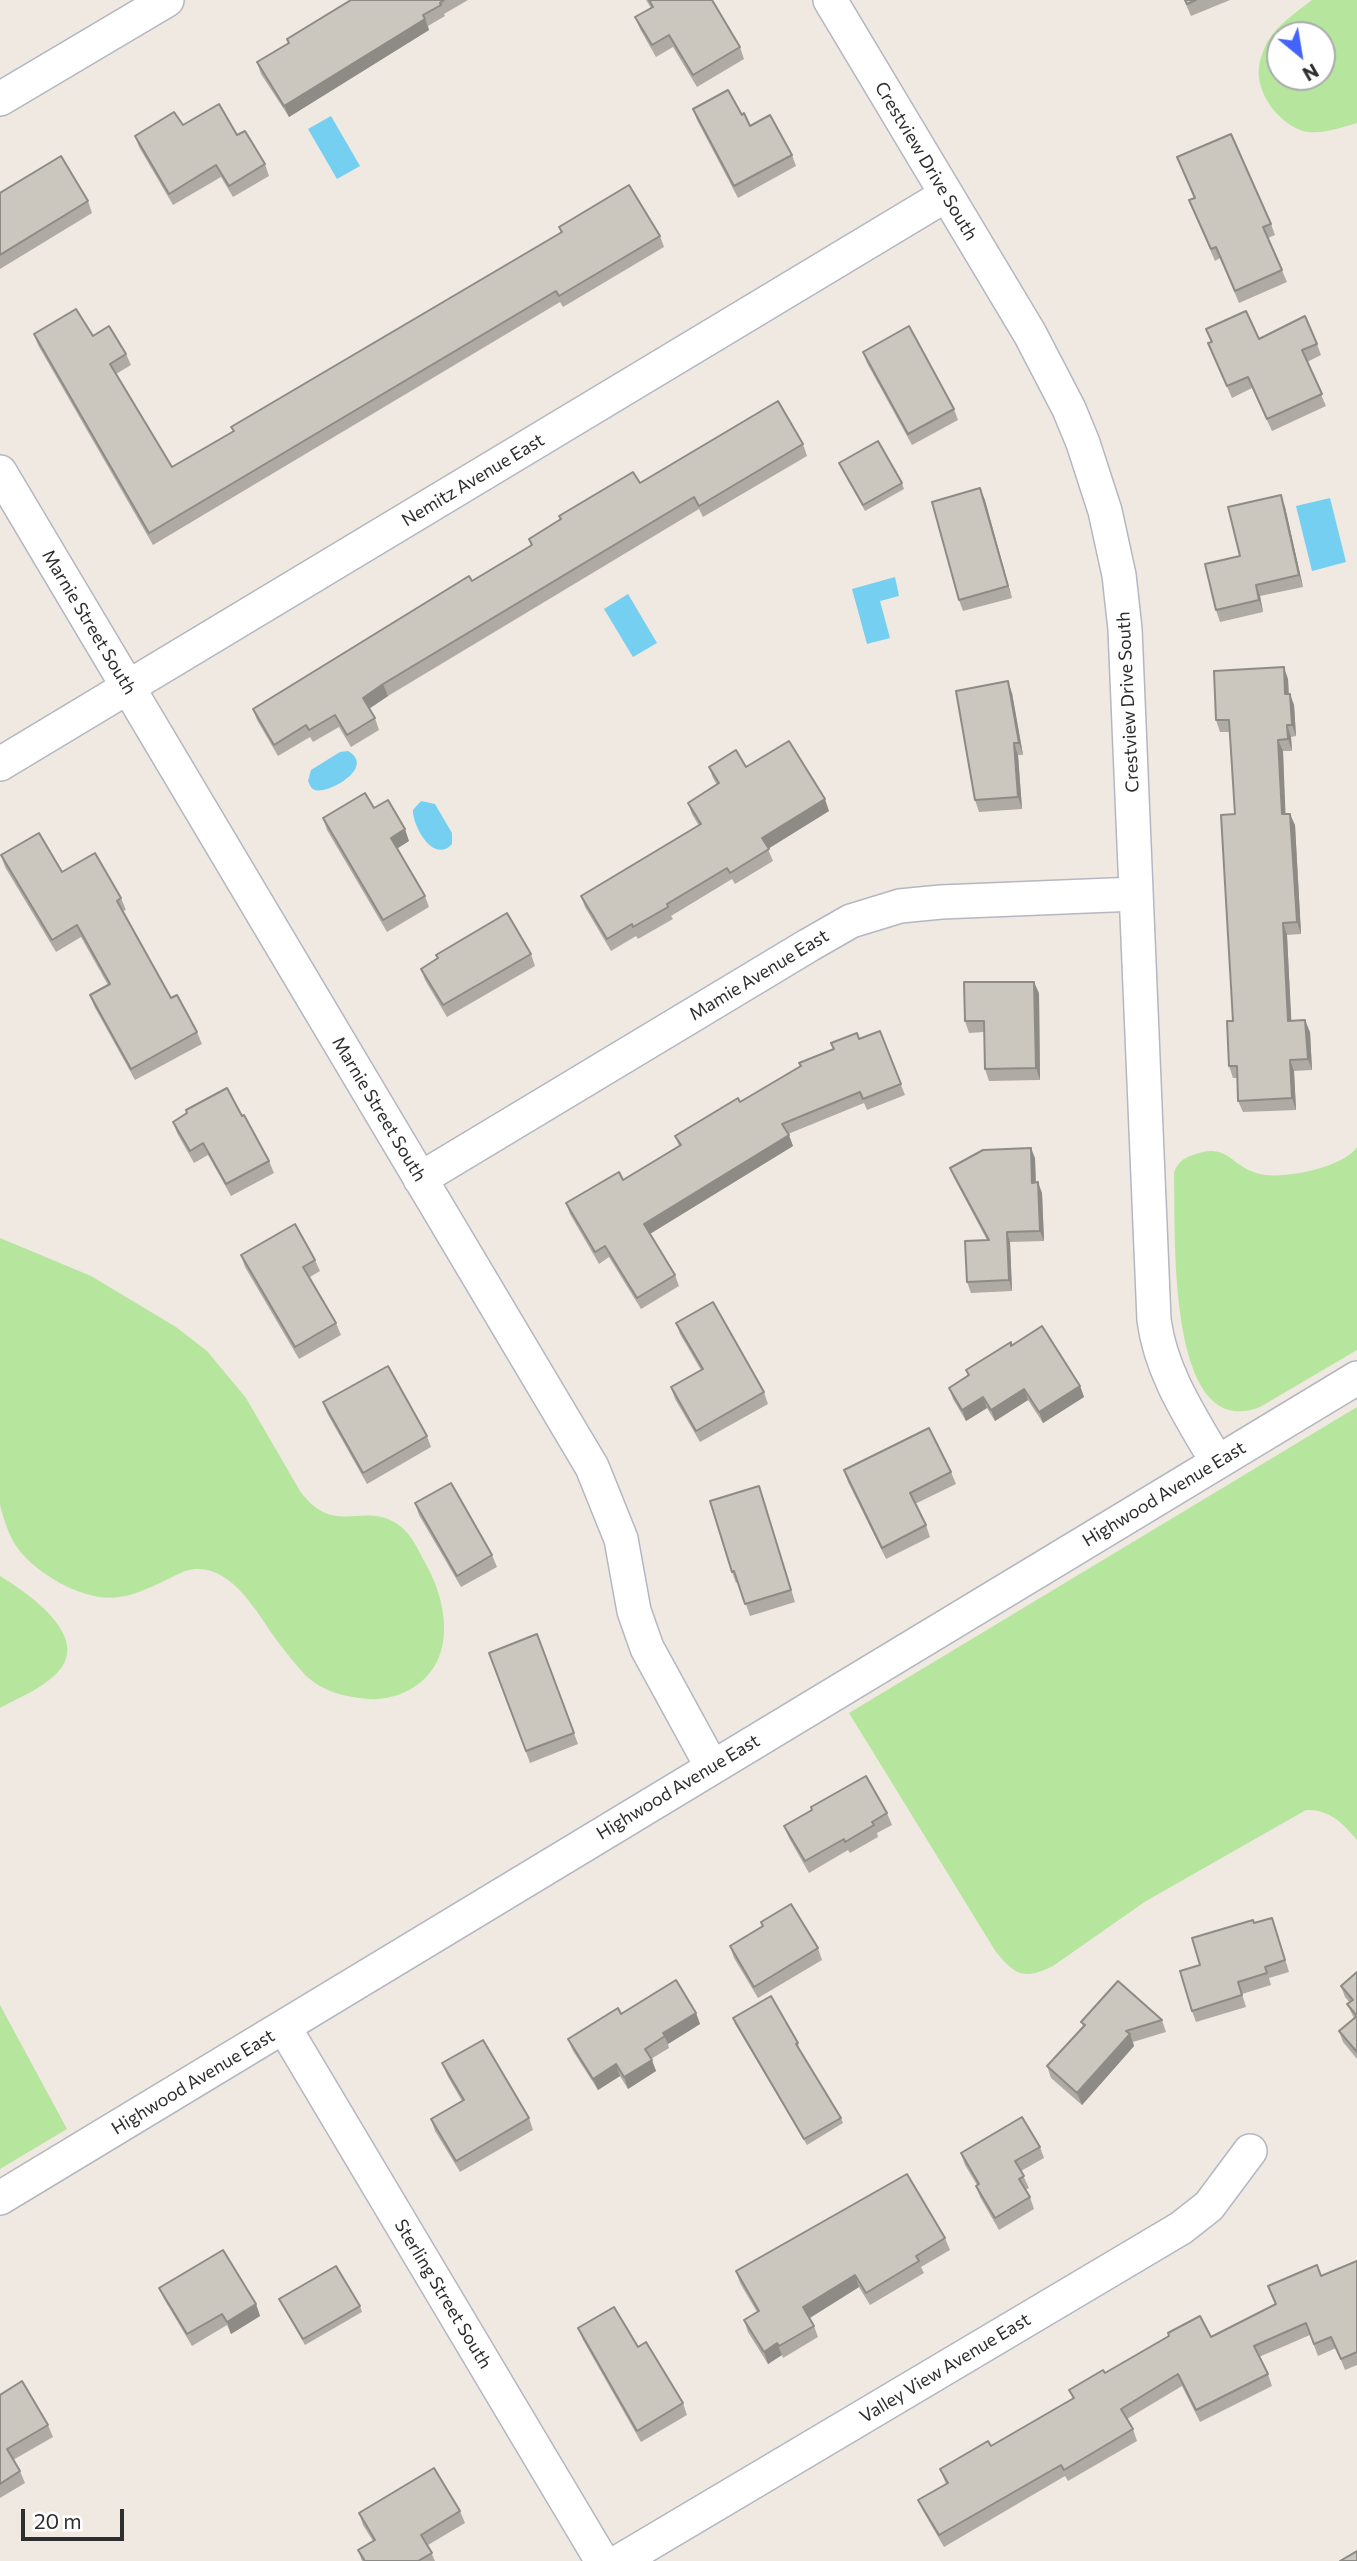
<!DOCTYPE html>
<html>
<head>
<meta charset="utf-8">
<style>
  body { margin:0 }
  #map { position:relative; width:1357px; height:2561px; overflow:hidden; background:#efe9e1; font-family:Commissioner,sans-serif }
  canvas { display:block }
  .north { position:absolute; left:1266px; top:21px; width:70px; height:70px; box-sizing:border-box; background:#fff; border:2px solid #ababab; border-radius:50%; rotate:150deg; font-size:19px; font-weight:700; line-height:28px; text-align:center; color:#2e2e2e }
  .north::after { content:''; display:block; margin:auto; width:24px; height:32px; background:#4264fb; clip-path:polygon(50% 0,100% 100%,50% 72%,0 100%) }
  .scale { position:absolute; left:21px; top:2509px; width:103px; height:32px; box-sizing:border-box; border:4px solid #2e2e2e; border-top:0; padding-left:9px; font-size:21px; line-height:24px; white-space:nowrap; color:#2e2e2e; -webkit-text-stroke:5px #fff; paint-order:stroke }
</style>
</head>
<body>
<div id="map">
<canvas width="1357" height="2561"></canvas>
<div class="north">N</div>
<div class="scale">20 m</div>
</div>
<script>
const ctx = document.querySelector('canvas').getContext('2d');
ctx.lineJoin = 'round';
function fillPath(path, color) { ctx.fillStyle = color; ctx.fill(path, 'evenodd'); }
function strokePath(path, color, width, dash) { ctx.strokeStyle = color; ctx.lineWidth = width; ctx.lineCap = dash ? 'butt' : 'round'; ctx.setLineDash(dash || []); ctx.stroke(path); }
function write(font, color, halo, rows, align = 'center') {
  ctx.font = font + ' Commissioner,sans-serif'; ctx.lineWidth = 7; ctx.setLineDash([]); ctx.textBaseline = 'middle'; ctx.strokeStyle = halo; ctx.fillStyle = color; for (const [text, x, y, turn = 0] of rows) {
    ctx.save(); ctx.translate(x, y); ctx.rotate((+turn || 0) * Math.PI / 180); ctx.textAlign = isNaN(turn) ? turn : align; if (halo) ctx.strokeText(text, 0, 0); ctx.fillText(text, 0, 0); ctx.restore();
  }
}
const green = new Path2D(`
  M1312,0H1357V123C1343,127 1323,134 1308,132C1282,128 1255,94 1259,67C1260,59 1264,48 1268,41C1278,24 1297,12 1312,0ZM1280,35H1322V77H1280Z
  M1357,1147V1350L1260,1407C1164,1445 1176,1222 1174,1172C1178,1163 1183,1158 1193,1155C1227,1142 1229,1164 1256,1173C1278,1181 1344,1168 1357,1147Z
  M0,1238L91,1276L176,1327L207,1351L246,1398L300,1491C335,1539 364,1499 400,1526C411,1534 418,1549 424,1561C448,1601 458,1662 411,1689C394,1698 378,1701 359,1698C338,1695 322,1690 306,1676C295,1664 285,1651 275,1638C255,1609 227,1558 185,1571C164,1580 142,1594 119,1597C87,1603 38,1575 19,1550C9,1537 4,1520 0,1505Z
  M1357,1407V1840C1343,1823 1329,1809 1306,1810L1146,1901L1053,1966C1024,1980 1016,1976 996,1952L849,1713Z
  M0,1576C28,1593 94,1638 56,1674C41,1689 18,1698 0,1708Z
  M0,2005L67,2129L0,2169Z`);
const water = new Path2D(`
  M331,116L360,166L337,179L308,129Z
  M1330,498L1346,562L1312,571L1296,506Z
  M895,577L899,596L880,601L890,638L867,644L852,589Z
  M628,594L657,643L633,657L604,609Z
  M348,751C377,768 326,795 315,790C310,788 310,785 308,781L311,770L340,752Z
  M421,801L435,804L452,833V844C433,865 412,824 413,810Z`);
const minor = new Path2D(`
  M830,0L1030,334L1069,409L1083,443L1105,511L1119,575L1125,629L1154,1320C1161,1373 1191,1417 1217,1462
  M0,99L167,0
  M0,472L592,1467L621,1539L634,1611L647,1648L712,1767
  M0,764L946,195
  M420,1179L809,945L851,921L900,906L941,902L1136,894
  M284,2027L602,2561
  M0,2198L1357,1378
  M620,2561L1181,2228L1209,2206L1250,2151`);
const wall = new Path2D(`
  M351,0H468L444,14L445,16L428,26L429,30L289,117L261,74L257,62L288,43Z
  M646,0H712L740,47L744,59L697,87L673,47L656,57L640,29L635,17L651,8Z
  M1184,0H1230L1191,16Z
  M693,109L742,115L750,126L792,155L796,166L738,198L697,120Z
  M183,125L237,135L265,164L269,176L233,197L221,177L173,205L139,147L135,136Z
  M1177,157L1271,224L1275,235L1268,238L1287,282L1239,303L1220,258L1215,261L1194,212L1189,200L1194,198Z
  M0,193L88,201L92,213L0,269Z
  M559,227L660,236L664,247L563,307L560,302L153,545L38,345L34,334L93,336L126,354L131,365L116,374L172,467L233,432L231,427L561,233Z
  M1206,329L1259,339L1317,344L1321,355L1307,362L1326,406L1272,431L1252,388L1232,398L1213,355L1208,343L1211,342Z
  M863,352L954,409L958,420L912,445L867,363Z
  M803,444L807,456L703,517L699,509L388,696L369,709L375,718L379,730L351,747L339,727L313,742L310,737L278,756L257,720L253,709L531,546L529,539L560,520L559,516L640,483Z
  M839,463L902,483L904,489L865,511L842,469Z
  M980,488L1012,598L963,611L959,600Z
  M1285,507L1303,587L1260,596L1263,612L1220,622L1216,610L1240,556Z
  M1288,679L1289,694L1294,705L1296,736L1291,737L1292,751H1283L1285,814L1295,825L1301,934L1287,935L1291,1021L1310,1032L1312,1070L1294,1071L1296,1110L1243,1112L1238,1101L1237,1078H1233L1229,1066L1233,1021L1235,814L1230,732H1220L1216,720Z
  M1012,693L1023,755H1018L1022,809L979,812L975,800Z
  M709,767H746L829,811L768,849L773,861L735,884L732,879L671,916L673,919L638,939L636,936L611,951L585,907L581,896L699,826L692,814L688,803L717,785L713,778Z
  M374,808L409,841L397,848L425,896L429,907L387,932L327,830L323,818Z
  M1,855L62,872L121,898L126,910L123,911L171,998L197,1032L202,1044L135,1080L94,1006L90,995L108,985L81,937L56,952L5,867Z
  M531,954L535,966L447,1017L425,980L421,969Z
  M1039,993L1040,1080L989,1081L985,1069L984,1032L969,1033L965,1021Z
  M880,1031L905,1095L867,1110L864,1103L788,1134L793,1146L650,1234L675,1275L679,1286L641,1309L609,1257L599,1264L570,1214L566,1203L623,1180L679,1146L675,1136L859,1039Z
  M186,1110L242,1116L269,1161L274,1173L231,1196L208,1155L194,1163L177,1133L173,1122L187,1114Z
  M1035,1158L1036,1183L1042,1193L1044,1241L1010,1242L1012,1291L971,1293L967,1282L987,1240L954,1178L950,1168Z
  M241,1255L315,1260L320,1271L310,1277L336,1323L341,1335L299,1359L245,1267Z
  M676,1323L764,1392L768,1404L700,1442L675,1399L671,1387L701,1370L680,1334Z
  M1012,1345L1080,1386L1084,1397L1043,1423L1028,1400L995,1421L987,1408L966,1421L953,1399L949,1388L968,1376L966,1370Z
  M323,1402L427,1436L431,1447L367,1484L327,1413Z
  M844,1470L951,1472L956,1484L915,1504L926,1525L930,1537L886,1559L848,1482Z
  M763,1498L795,1602L750,1616L738,1582L736,1583L732,1572Z
  M415,1503L492,1555L497,1567L461,1587L419,1515Z
  M537,1634L578,1744L530,1763L489,1653Z
  M887,1813L892,1825L877,1833L878,1837L850,1853L848,1850L809,1873L789,1838L784,1826Z
  M761,1922L818,1948L822,1960L758,1998L734,1958L730,1946L763,1927Z
  M1254,1923L1276,1929L1289,1972L1269,1978L1271,1985L1242,1994L1246,2007L1196,2022L1192,2011L1200,1965Z
  M1357,1972V2059L1343,2042L1339,2031L1354,2018L1347,2004L1350,2003L1345,1997L1341,1986Z
  M696,2013L700,2024L668,2044L669,2048L651,2059L656,2071L628,2089L620,2076L598,2090L573,2051L568,2039L621,2014Z
  M733,2018L798,2043L799,2049L841,2118L843,2123L807,2145L735,2024Z
  M1162,2020L1166,2032L1133,2042L1134,2046L1082,2105L1051,2078L1047,2066L1083,2026L1081,2022Z
  M442,2063L529,2118L533,2130L460,2172L435,2131L431,2119L462,2101L447,2075Z
  M1040,2147L1044,2158L1021,2171L1029,2188L1025,2190L1030,2197L1034,2209L999,2230L980,2197L976,2186L977,2185L965,2165L961,2153Z
  M945,2238L950,2250L921,2267L924,2273L870,2305L859,2287L810,2318L814,2326L818,2337L783,2358L782,2355L768,2364L748,2332L744,2320L757,2312L740,2283L736,2271Z
  M1357,2261V2365L1345,2370L1336,2348L1318,2356L1310,2335L1259,2357L1268,2374L1272,2386L1200,2422L1182,2386L1127,2419L1133,2429L1137,2441L1068,2481L1065,2476L944,2547L923,2511L918,2500L946,2484L940,2469L991,2446L1073,2399L1069,2390L1105,2373L1211,2337L1275,2304L1268,2286L1321,2276Z
  M159,2288L256,2304L260,2316L231,2334L227,2325L192,2346L164,2299Z
  M279,2299L360,2306L362,2312L305,2345L282,2305Z
  M578,2328L683,2403L687,2415L641,2442L583,2340Z
  M0,2395L48,2425L53,2437L13,2460L20,2471L25,2483L0,2498Z
  M460,2511L465,2523L428,2545L435,2561H362L358,2550L373,2541L363,2525L359,2513Z`);
const shadedWall = new Path2D(`
  M425,19L429,30L289,117L284,106Z
  M980,488L985,500L1012,598L1008,586Z
  M1281,495L1285,507L1303,587L1299,575Z
  M1256,585L1260,596L1263,612L1259,600Z
  M1284,667L1288,679L1289,706L1285,694Z
  M1008,681L1012,693L1023,755L1019,743Z
  M383,684L388,696L367,710L363,698Z
  M1290,694L1294,705L1296,736L1292,725Z
  M1287,725L1291,737L1292,751L1288,739Z
  M1278,740L1283,751L1286,826L1282,814Z
  M1014,743L1018,755L1022,809L1018,797Z
  M825,799L829,811L766,850L762,838Z
  M1290,814L1295,825L1301,934L1297,922Z
  M405,829L409,841L395,850L391,838Z
  M1283,923L1287,935L1292,1033L1288,1021Z
  M1034,982L1039,993L1040,1080L1036,1068Z
  M1305,1020L1310,1032L1312,1070L1308,1059Z
  M1290,1060L1294,1071L1296,1110L1292,1098Z
  M789,1135L793,1146L648,1235L644,1224Z
  M1031,1148L1035,1158L1036,1193L1032,1183Z
  M1038,1182L1042,1193L1044,1241L1040,1231Z
  M1007,1232L1010,1242L1012,1291L1009,1280Z
  M1080,1386L1084,1397L1043,1423L1039,1412Z
  M1024,1389L1028,1400L995,1421L991,1410Z
  M983,1397L987,1408L966,1421L962,1410Z
  M696,2013L700,2024L668,2044L663,2033Z
  M1130,2034L1134,2046L1082,2105L1077,2093Z
  M652,2060L656,2071L628,2089L624,2077Z
  M616,2064L620,2076L598,2090L593,2079Z
  M855,2275L859,2287L808,2319L803,2307Z
  M256,2304L260,2316L231,2334L227,2322Z
  M777,2343L782,2355L768,2364L764,2352Z`);
const building = new Path2D(`
  M351,0H444L440,3L441,5L423,15L425,19L284,106L257,62L289,43L287,39Z
  M649,0H712L740,47L693,75L669,35L652,45L635,17L653,7Z
  M1185,0H1196L1187,4Z
  M728,90L742,115L744,113L750,126L770,115L792,155L734,186L693,109Z
  M219,104L237,135L245,131L265,164L229,186L216,165L169,194L135,136L174,112L183,125Z
  M1231,134L1271,224L1263,227L1282,270L1235,291L1216,247L1211,249L1189,200L1195,198L1177,157Z
  M61,156L88,201L0,255V193Z
  M629,185L660,236L559,296L556,291L149,533L34,334L76,309L93,336L109,326L126,354L110,364L172,467L234,431L231,427L562,232L559,227Z
  M1246,311L1259,339L1305,316L1317,344L1302,350L1322,394L1267,419L1248,377L1227,386L1208,343L1212,342L1206,329Z
  M909,326L954,409L908,434L863,352Z
  M778,401L803,444L699,506L694,497L383,684L363,698L375,718L347,735L335,715L309,730L306,725L274,745L253,709L469,576L472,581L532,545L529,539L561,519L559,516L633,472L640,483Z
  M878,441L902,483L863,505L839,463Z
  M980,488L1008,586L959,600L932,502Z
  M1281,495L1299,575L1256,585L1259,600L1216,610L1205,564L1240,556L1228,507Z
  M1284,667L1285,694H1290L1292,725H1287L1288,739L1278,740L1282,814H1290L1297,922L1283,923L1288,1021L1305,1020L1308,1059L1290,1060L1292,1098L1238,1101L1237,1066H1229L1227,1021H1233L1221,815L1235,814L1229,720H1216L1214,671Z
  M1008,681L1019,743H1014L1018,797L975,800L956,691Z
  M789,741L825,799L762,838L769,849L730,873L727,868L667,904L668,907L633,927L632,924L607,939L581,896L701,824L688,803L719,783L709,767L736,750L746,767Z
  M365,793L374,808L388,800L405,829L391,838L425,896L383,920L323,818Z
  M39,833L62,872L95,853L121,898L117,901L171,998L177,995L197,1032L131,1069L90,995L110,984L77,925L52,940L1,855Z
  M507,913L531,954L443,1005L421,969L438,958L436,955Z
  M964,982H1034L1036,1068L985,1069L984,1021H965Z
  M880,1031L901,1084L863,1099L860,1092L782,1124L789,1135L644,1224L675,1275L637,1298L605,1246L595,1252L566,1203L619,1172L623,1180L681,1145L675,1136L738,1098L740,1102L801,1066L799,1063L834,1049L831,1043L857,1033L859,1039Z
  M227,1088L242,1116L244,1115L269,1161L226,1184L203,1143L190,1151L173,1122L187,1113L186,1110Z
  M1031,1148L1032,1183L1038,1182L1040,1231L1007,1232L1009,1280L967,1282L965,1241L989,1240L950,1168L983,1150Z
  M295,1224L315,1260L303,1267L336,1323L295,1347L241,1255Z
  M713,1302L764,1392L696,1431L671,1387L703,1369L676,1323Z
  M1042,1326L1080,1386L1039,1412L1024,1389L991,1410L983,1397L962,1410L949,1388L969,1375L966,1370L1011,1342V1346Z
  M388,1366L427,1436L363,1473L323,1402Z
  M929,1428L951,1472L910,1493L926,1525L882,1548L844,1470Z
  M451,1483L492,1555L457,1576L415,1503Z
  M759,1486L791,1590L745,1604L734,1571L732,1572L710,1501Z
  M537,1634L574,1733L526,1751L489,1653Z
  M866,1776L887,1813L872,1822L874,1825L845,1842L844,1839L805,1861L784,1826L812,1810L811,1807Z
  M791,1904L818,1948L754,1987L730,1946L763,1926L761,1922Z
  M1272,1918L1285,1960L1265,1967L1267,1973L1238,1982L1242,1995L1192,2011L1180,1971L1200,1965L1192,1938L1253,1920L1254,1923Z
  M1357,1972V2052L1339,2031L1357,2016L1347,2004L1353,2000L1341,1986Z
  M676,1980L696,2013L663,2033L665,2036L645,2049L652,2060L624,2077L616,2064L593,2079L568,2039L618,2008L621,2014Z
  M1118,1981L1162,2020L1126,2031L1130,2034L1077,2093L1047,2066L1085,2025L1081,2022Z
  M771,1996L798,2043L796,2044L841,2118L804,2139L733,2018Z
  M483,2040L529,2118L456,2161L431,2119L464,2100L442,2063Z
  M1022,2117L1040,2147L1015,2161L1024,2176L1019,2179L1030,2197L995,2218L976,2186L979,2184L961,2153Z
  M907,2174L945,2238L916,2256L919,2261L866,2293L855,2275L803,2307L814,2326L779,2346L777,2343L764,2352L744,2320L759,2311L736,2271Z
  M223,2250L256,2304L227,2322L222,2314L187,2334L159,2288Z
  M1357,2261V2352L1341,2359L1331,2337L1314,2344L1306,2323L1254,2346L1268,2374L1196,2410L1178,2374L1121,2409L1133,2429L1064,2470L1061,2465L939,2535L918,2500L948,2483L940,2469L988,2441L991,2446L1074,2398L1069,2390L1103,2370L1105,2373L1169,2336L1168,2333L1200,2316L1211,2337L1276,2304L1268,2286L1317,2265L1321,2276Z
  M336,2266L360,2306L303,2339L279,2299Z
  M614,2307L638,2347L646,2342L683,2403L637,2431L578,2328Z
  M22,2381L48,2425L7,2449L20,2471L0,2484V2395Z
  M434,2468L460,2511L421,2535L432,2553L418,2561H365L358,2550L375,2540L359,2513Z
  M1357,2551V2561H1340Z`);
const streetNames = [
  ["Crestview Drive South",926,161,59],
  ["Nemitz Avenue East",473,480,-31],
  ["Marnie Street South",89,622,59],
  ["Crestview Drive South",1128,702,-93],
  ["Mamie Avenue East",759,975,-31],
  ["Marnie Street South",379,1109,59],
  ["Highwood Avenue East",1164,1494,-31],
  ["Highwood Avenue East",678,1787,-31],
  ["Highwood Avenue East",193,2082,-31],
  ["Sterling Street South",443,2294,59],
  ["Valley View Avenue East",945,2368,-31]
];
fillPath(green, '#b6e59e');
fillPath(water, '#75cff0');
strokePath(minor, '#b4b7c1', 36);
strokePath(minor, '#fff', 33);
fillPath(wall, '#afaba4');
fillPath(shadedWall, '#8e8b86');
fillPath(building, '#cbc7bf');
strokePath(building, '#8e8b86', 2);
write('18px', '#2e2e2e', '#fff', streetNames);
</script>
</body>
</html>
